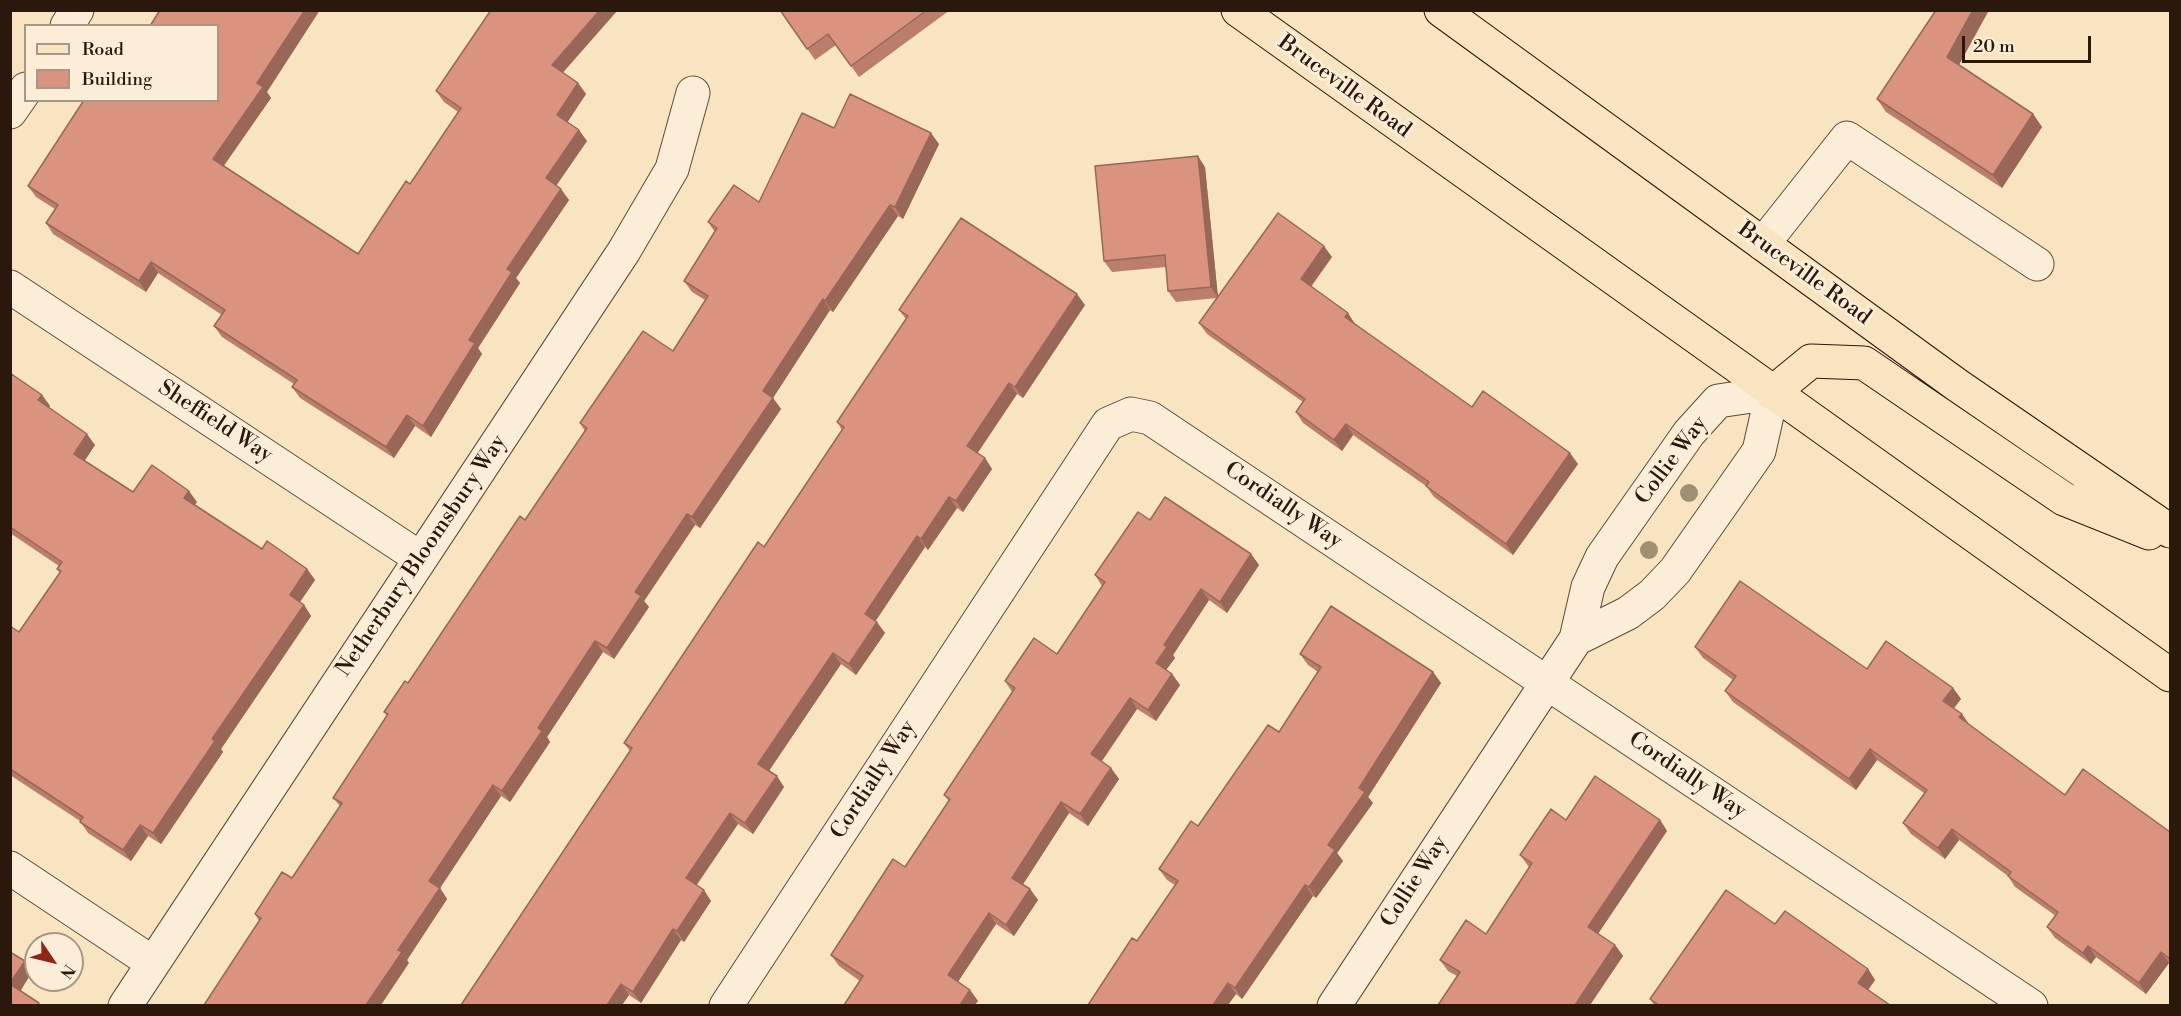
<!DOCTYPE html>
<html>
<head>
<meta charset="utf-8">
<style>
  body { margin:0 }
  #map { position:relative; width:2181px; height:1016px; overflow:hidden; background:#f9e4c1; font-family:"Libre Bodoni",serif }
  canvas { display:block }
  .frame { position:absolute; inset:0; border:12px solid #29180b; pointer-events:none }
  .legend { position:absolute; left:24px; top:24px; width:195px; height:78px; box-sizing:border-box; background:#fbedd7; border:2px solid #a79885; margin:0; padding:8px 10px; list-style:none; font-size:18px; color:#29180b }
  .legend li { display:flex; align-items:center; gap:12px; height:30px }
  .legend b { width:30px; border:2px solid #a79885 }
  .north { position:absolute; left:24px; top:932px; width:60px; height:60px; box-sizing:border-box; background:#fbedd7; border:2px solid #a79885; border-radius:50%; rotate:125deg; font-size:16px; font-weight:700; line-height:24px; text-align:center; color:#29180b }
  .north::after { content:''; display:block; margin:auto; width:21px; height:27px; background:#8f2418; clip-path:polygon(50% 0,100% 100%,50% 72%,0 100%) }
  .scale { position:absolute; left:1962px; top:36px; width:129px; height:27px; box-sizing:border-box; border:3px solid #29180b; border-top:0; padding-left:8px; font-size:18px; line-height:21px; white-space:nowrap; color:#29180b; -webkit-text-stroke:4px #fbedd7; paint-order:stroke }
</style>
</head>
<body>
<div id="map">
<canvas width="2181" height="1016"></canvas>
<div class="frame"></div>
<ul class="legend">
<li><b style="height:8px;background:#f9e4c1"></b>Road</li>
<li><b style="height:16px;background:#d9937e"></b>Building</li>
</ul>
<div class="north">N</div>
<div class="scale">20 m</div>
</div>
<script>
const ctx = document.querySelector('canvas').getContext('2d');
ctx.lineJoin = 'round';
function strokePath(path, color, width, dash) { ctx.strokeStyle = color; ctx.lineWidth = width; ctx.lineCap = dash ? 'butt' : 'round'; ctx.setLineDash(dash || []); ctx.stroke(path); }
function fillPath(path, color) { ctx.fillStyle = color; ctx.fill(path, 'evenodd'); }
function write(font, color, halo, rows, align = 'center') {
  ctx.font = font + ' "Libre Bodoni",serif'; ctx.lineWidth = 6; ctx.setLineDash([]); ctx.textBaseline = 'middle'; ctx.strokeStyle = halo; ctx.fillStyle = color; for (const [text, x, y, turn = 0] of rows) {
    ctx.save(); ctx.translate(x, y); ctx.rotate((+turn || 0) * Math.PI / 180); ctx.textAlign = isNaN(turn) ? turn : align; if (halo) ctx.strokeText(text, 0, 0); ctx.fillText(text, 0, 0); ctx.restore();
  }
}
const minor = new Path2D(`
  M67,26L77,10
  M10,112L26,89
  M1763,244L1847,138L2037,264
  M10,287L420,558
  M10,868L153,963
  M125,1006L624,251L672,169L693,93
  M726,1006L1108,424L1131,414L1150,418L2031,1006
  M1334,1006L1576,639L1588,587L1602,557L1689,433L1718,401L1772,393L1759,451L1675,571L1652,595L1628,613L1576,639`);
const major = new Path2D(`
  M1238,10L2170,675
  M1441,10L1957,385L2170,531
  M1772,393L1811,361L1864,363L2064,499L2149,533`);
const trees = [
  [1689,493],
  [1649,550]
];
const wall = new Path2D(`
  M780,10H950L859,77L836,45L815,60Z
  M1936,10H1989L1959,65L2033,114L2042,127L2002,188L1886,112L1877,99Z
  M563,73L578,83L586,94L567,122L587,141L556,185L569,200L516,278L520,283L478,348L482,354L431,437L415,426L394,458L300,398L292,387L294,384L222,337L214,326L222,315L158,273L146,292L53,234L46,223L55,209L36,197L28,186L267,92L271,98L223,165L358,254L410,184L458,112L444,102L436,91Z
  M834,128L939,144L903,219L898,216L833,312L830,310L773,398L781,409L700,528L695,525L644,601L649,607L614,659L603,652L547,737L550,742L510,802L501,796L440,888L447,899L407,960L409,963L259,921L255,914L292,878L340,806L333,798L387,716L384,712L408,683L525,520L585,431L580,423L673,351L705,300L692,292L684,281L715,232L708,222L759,202Z
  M1205,167L1218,297L1332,257L1311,287L1355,324V325L1472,407L1578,464L1513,555L1434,497L1426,486L1353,435L1342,451L1303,423L1296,412L1303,402L1207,334L1199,323L1217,298L1176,302L1168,291L1166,267L1112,272L1104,261Z
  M1085,305L1023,398L1017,394L977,453L985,458L992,469L963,512L957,508L928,550L925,547L875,621L885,633L856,675L841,664L769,771L784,787L753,834L738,824L696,885L711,901L684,942L681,940L641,1003L629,995L622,1005H461L630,751L624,743L764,547L842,430L837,422L906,319L899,310Z
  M10,373L42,395L50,406L49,407L95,445L84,461L133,492L197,502L194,505L262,549L307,569L315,580L300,602L304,605L311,616L221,749L223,752L161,844L148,836L131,861L88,833L80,821L10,775V626L19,632L60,573L57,569L59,566L10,533Z
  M1150,520L1251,554L1259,565L1227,613L1209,600L1173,655L1175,658L1166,670L1172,674L1180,685L1156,721L1137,709L1102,761L1111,768L1119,779L1088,826L1069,813L1023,884L1030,889L1038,900L1014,936L996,924L958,982L970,990L978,1001L860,981L839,966L831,955L905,867L949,801L944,795L1012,692L1005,681L1057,654L1102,586L1095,575Z
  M1695,647L1867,669L1953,688L1961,699L1954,708L1962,714L1969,724L2065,795L2170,832V964L2169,963L2146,994L2096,957L2091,964L2055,938L2047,927L2056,916L2015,887L2008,876L1959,840L1945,859L1911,834L1903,823L1924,793L1877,760L1856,790L1733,702L1725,691L1733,680L1703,658Z
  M1300,654L1433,672L1441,683L1368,797L1373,803L1337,853L1343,861L1316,898L1313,896L1242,999L1236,994L1228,1005H1088L1137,941L1175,885L1167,880L1159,869L1198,826L1279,732L1318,672L1308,665Z
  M1566,820H1660L1667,831L1598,934L1615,945L1623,956L1590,1005H1438L1457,976L1448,971L1440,960L1486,934L1529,867L1520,855Z
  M1775,924L1868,969L1875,980L1868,990L1890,1005H1654L1650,999Z`);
const shadedWall = new Path2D(`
  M305,10H320L267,92L271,98L221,170L213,159L257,83Z
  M600,10H618L560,76L552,65Z
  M1973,10H1989L1956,70L1947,57Z
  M578,83L586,94L565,126L557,115Z
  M2033,114L2042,127L2002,188L1993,175Z
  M579,130L587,141L554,189L546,178Z
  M931,133L939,144L903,219L895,207Z
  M1198,156L1205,167L1218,298L1211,287Z
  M561,189L569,200L516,278L520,283L478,348L482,354L431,437L423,426L507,269Z
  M890,205L898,216L833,312L825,301Z
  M1324,246L1332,257L1308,290L1301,279Z
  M151,262L158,273L146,292L139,281Z
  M1077,294L1085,305L1023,398L1015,387Z
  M823,299L830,310L773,398L781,409L700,528L692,517L763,391Z
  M1348,313L1355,324L1352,328L1345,317Z
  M1009,383L1017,394L975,457L967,446Z
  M42,395L50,406L46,411L38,400Z
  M407,415L415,426L394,458L386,447Z
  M1346,424L1353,435L1342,451L1334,440Z
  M87,434L95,445L82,465L74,454Z
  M1570,453L1578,464L1513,555L1506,544Z
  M985,458L992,469L963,512L956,501Z
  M189,491L197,502L191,509L184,498Z
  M949,497L957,508L928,550L921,539Z
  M687,514L695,525L644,601L649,607L614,659L607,648L635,592Z
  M917,536L925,547L873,625L865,614Z
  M1251,554L1259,565L1227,613L1220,602Z
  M307,569L315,580L297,606L290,595Z
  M1201,589L1209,600L1173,655L1175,658L1163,674L1156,663L1164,645Z
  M304,605L311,616L221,749L223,752L161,844L153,833L212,739Z
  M877,622L885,633L856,675L849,664Z
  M595,641L603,652L547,737L550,742L510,802L502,791L538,728Z
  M833,653L841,664L766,775L758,764Z
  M1433,672L1441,683L1368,797L1373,803L1337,853L1343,861L1316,898L1309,887L1328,845L1359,788Z
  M1172,674L1180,685L1156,721L1148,710Z
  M1953,688L1961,699L1951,712L1943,701Z
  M1130,698L1137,709L1099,765L1091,754Z
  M1962,714L1969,725L1959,717Z
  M1870,749L1877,760L1856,790L1849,779Z
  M1111,768L1119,779L1088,826L1080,814Z
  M777,776L784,787L753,834L745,823Z
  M493,785L501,796L440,888L447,899L407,960L409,963L381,1005H366L398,950L429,881Z
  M1061,802L1069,813L1020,889L1012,878Z
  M730,813L738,824L694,889L686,878Z
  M1660,820L1667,831L1595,938L1588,927Z
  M140,825L148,836L131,861L123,850Z
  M1952,829L1959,840L1945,859L1938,848Z
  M1305,885L1313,896L1242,999L1235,988Z
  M1030,889L1038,900L1014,936L1006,925Z
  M704,890L711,901L684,942L677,931Z
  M989,913L996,924L955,986L948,975Z
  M673,929L681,940L641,1003L633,992Z
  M1615,945L1623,956L1590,1005H1575Z
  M2088,946L2096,957L2091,964L2083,953Z
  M2161,952L2169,963L2146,994L2139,983Z
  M25,961L32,972L18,995L10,983Z
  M1868,969L1875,980L1865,994L1858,983Z
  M1228,983L1236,994L1228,1005H1213Z
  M621,984L629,995L622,1005H607Z
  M970,990L978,1001L975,1005H960Z`);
const building = new Path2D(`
  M160,10H305L257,83L263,87L213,159L358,254L406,181L410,184L461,108L436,91L491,10H600L552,65L578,83L557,115L579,130L546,178L561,189L507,269L512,272L469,340L475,343L423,426L407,415L386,447L292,387L297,380L214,326L225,310L151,262L139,281L46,223L58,205L28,186L84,100H218V26H150Z
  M780,10H927L851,66L828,34L807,49Z
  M1936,10H1973L1947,57L2033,114L1993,175L1877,99Z
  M850,94L931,133L895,207L890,205L825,301L823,299L763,391L773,398L692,517L687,514L635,592L641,596L607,648L595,641L538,728L542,731L502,791L493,785L429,881L440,888L398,950L402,952L366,1005H204L261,918L255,914L282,872L292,878L342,803L333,798L388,714L384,712L405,681L408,683L520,516L525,520L587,428L580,423L643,331L673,351L708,296L684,281L717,228L708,222L734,185L759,202L802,113L834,128Z
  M1198,156L1211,287L1168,291L1165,255L1104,261L1095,166Z
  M1278,213L1324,246L1301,279L1348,313L1345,317L1472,407L1483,391L1570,453L1506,544L1426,486L1429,482L1346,424L1334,440L1296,412L1305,399L1199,323Z
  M961,218L1077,294L1015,387L1009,383L967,446L985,458L956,501L949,497L921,539L917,536L865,614L877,622L849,664L833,653L758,764L777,776L745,823L730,813L686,878L704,890L677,931L673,929L633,992L621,984L607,1005H461L632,748L624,743L758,542L764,547L844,427L837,422L908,316L899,310Z
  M10,373L42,395L38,400L87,434L74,454L133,492L152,465L189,491L184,498L262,549L267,541L307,569L290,595L304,605L212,739L215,741L153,833L140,825L123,850L80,822L83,817L10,769V626L19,632L61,571L57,569L62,562L10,527Z
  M1165,497L1251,554L1220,602L1201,589L1164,645L1167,647L1156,663L1172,674L1148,710L1130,698L1091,754L1111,768L1080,814L1061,802L1012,878L1030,889L1006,925L989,913L948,975L970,990L960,1005H844L863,976L831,955L893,859L905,867L950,799L944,795L1015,688L1005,681L1034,638L1057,654L1105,582L1095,575L1138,512L1150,520Z
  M1740,581L1867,669L1886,641L1953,688L1943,701L1962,714L1959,717L2065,795L2083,769L2170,832V959L2161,952L2139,983L2088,946L2083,953L2047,927L2058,912L2008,876L2011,872L1952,829L1938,848L1903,823L1927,790L1870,749L1849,779L1725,691L1736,676L1695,647Z
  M1331,606L1433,672L1359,788L1365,792L1328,845L1335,850L1309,887L1305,885L1235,988L1228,983L1213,1005H1088L1132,938L1137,941L1178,881L1159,869L1191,821L1198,826L1268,725L1279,732L1321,667L1300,654Z
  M1595,776L1660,820L1588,927L1615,945L1575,1005H1438L1460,972L1440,960L1466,920L1486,934L1532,863L1520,855L1551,809L1566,820Z
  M1726,890L1775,924L1785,911L1868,969L1858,983L1890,1005H1659L1650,999Z
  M10,952L25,961L10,983Z
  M10,984L39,1003L37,1005H10Z`);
const streetNames = [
  ["Bruceville Road",1344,87,36],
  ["Bruceville Road",1804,274,36],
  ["Sheffield Way",215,422,33],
  ["Collie Way",1672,461,-53],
  ["Cordially Way",1283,506,34],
  ["Netherbury Bloomsbury Way",422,556,-56],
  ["Cordially Way",1687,776,34],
  ["Cordially Way",874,780,-57],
  ["Collie Way",1415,882,-57]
];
strokePath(minor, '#5d4b38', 35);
strokePath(major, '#29180b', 35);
strokePath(minor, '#fbedd7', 33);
strokePath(major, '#f9e4c1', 33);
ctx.fillStyle = '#a09073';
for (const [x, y] of trees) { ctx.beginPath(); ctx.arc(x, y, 9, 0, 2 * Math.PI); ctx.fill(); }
fillPath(wall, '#bb7e6c');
fillPath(shadedWall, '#986758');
fillPath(building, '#d9937e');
strokePath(building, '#986758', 1.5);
write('22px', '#29180b', '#fbedd7', streetNames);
</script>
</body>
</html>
